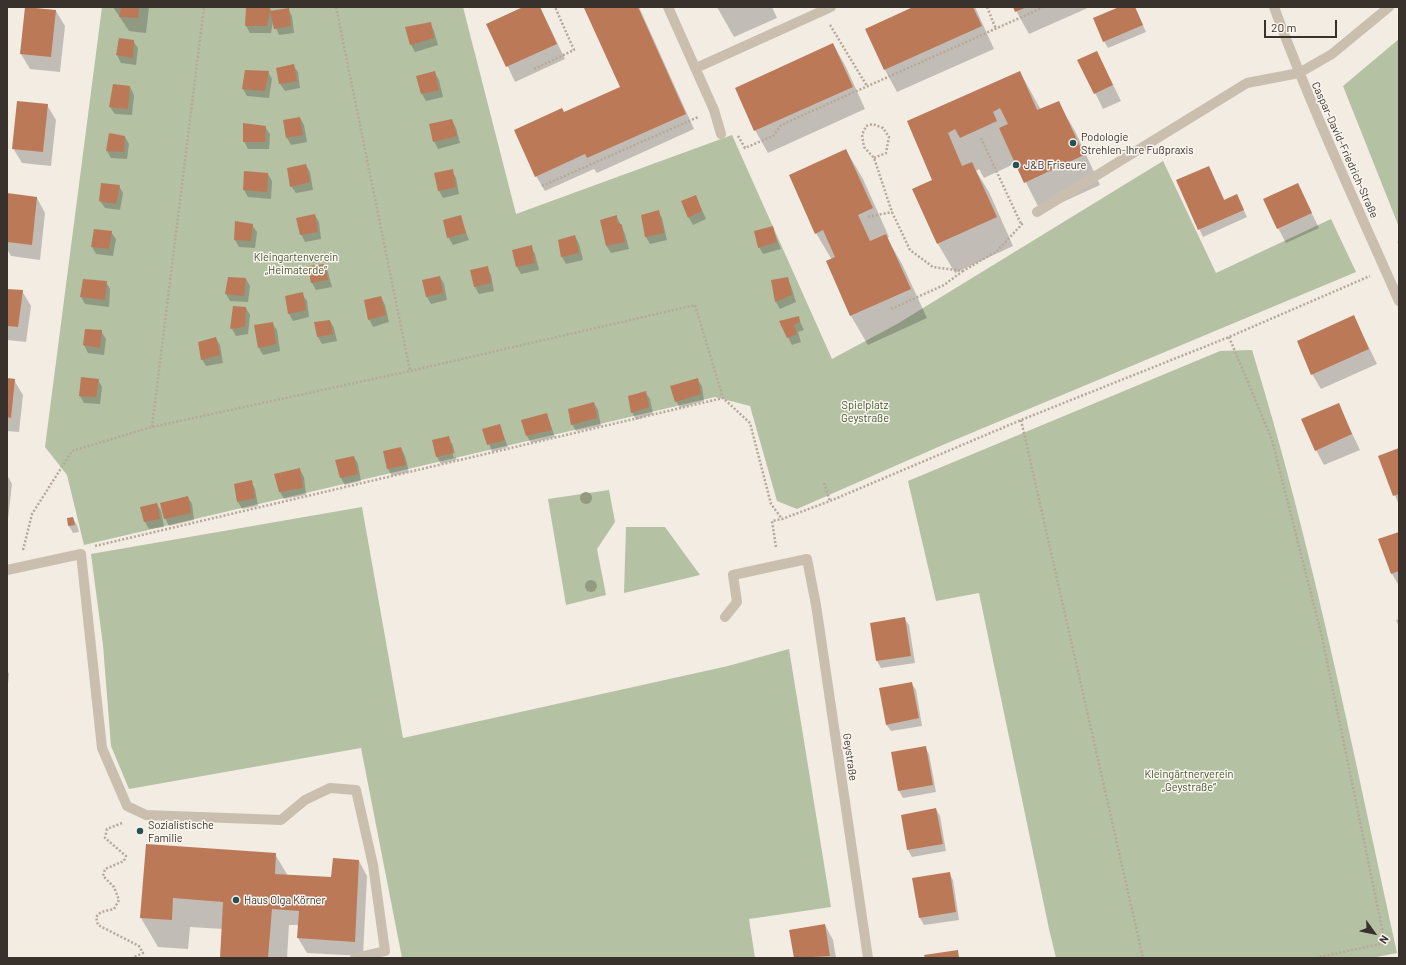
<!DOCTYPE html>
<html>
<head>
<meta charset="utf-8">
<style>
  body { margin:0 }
  #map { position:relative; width:1406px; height:965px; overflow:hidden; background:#f2ece3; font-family:Barlow,sans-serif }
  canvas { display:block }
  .frame { position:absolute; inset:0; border:8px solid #39322c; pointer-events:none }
  .north { position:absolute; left:1354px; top:913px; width:40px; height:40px; -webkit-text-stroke:3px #faf6ef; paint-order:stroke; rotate:123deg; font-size:11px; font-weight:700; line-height:16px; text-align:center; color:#39322c }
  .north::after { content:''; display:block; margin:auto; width:14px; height:18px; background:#39322c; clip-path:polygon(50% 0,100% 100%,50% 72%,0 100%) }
  .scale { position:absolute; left:1264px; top:20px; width:73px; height:18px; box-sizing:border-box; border:2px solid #39322c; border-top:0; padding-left:5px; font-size:12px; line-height:14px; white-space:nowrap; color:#39322c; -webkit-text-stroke:3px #faf6ef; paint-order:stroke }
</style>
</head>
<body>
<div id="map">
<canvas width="1406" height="965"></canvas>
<div class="frame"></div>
<div class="north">N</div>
<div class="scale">20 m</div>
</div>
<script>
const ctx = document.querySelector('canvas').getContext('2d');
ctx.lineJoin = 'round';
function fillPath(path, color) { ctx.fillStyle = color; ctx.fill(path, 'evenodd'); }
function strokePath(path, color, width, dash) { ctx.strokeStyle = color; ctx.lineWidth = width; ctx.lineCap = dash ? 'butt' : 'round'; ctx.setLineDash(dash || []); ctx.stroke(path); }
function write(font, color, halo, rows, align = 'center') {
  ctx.font = font + ' Barlow,sans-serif'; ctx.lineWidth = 3; ctx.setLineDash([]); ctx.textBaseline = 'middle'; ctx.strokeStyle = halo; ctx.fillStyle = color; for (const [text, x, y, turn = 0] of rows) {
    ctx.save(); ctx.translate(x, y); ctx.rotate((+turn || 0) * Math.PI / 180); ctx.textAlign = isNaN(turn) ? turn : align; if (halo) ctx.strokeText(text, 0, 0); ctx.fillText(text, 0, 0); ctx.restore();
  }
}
const green = new Path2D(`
  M102,7H463L516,214L732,135L832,359L897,324L1163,161L1216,273L1331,219L1356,272L945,444L797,509L777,501L750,406L715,397L84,545L67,475L45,447Z
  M1399,39V227L1343,86Z
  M1252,350C1313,548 1353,751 1397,953L1371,958H1056L1049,929L979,593L936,601L908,481L1220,351Z
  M609,490L615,522L597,549L606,595L566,605L548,499Z
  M362,507L403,738L728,666L789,649L831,907L749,919L755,958H402L361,748L129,789L111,746L103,645L91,554Z
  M626,527H665L700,575L624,593Z`);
const shadow = new Path2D(`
  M113,7H149L146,33L129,31Z
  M526,7H540L565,59L515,82L488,24Z
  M589,7H639L694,129L597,173L594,169L545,191L536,176L564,113L621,88Z
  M717,7H772L777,18L734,37Z
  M915,7H975L994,49L897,92L885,70L867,29Z
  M1014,7H1090L1029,34Z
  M1122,7H1135L1146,32L1108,48L1104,41Z
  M26,8L56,11L65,26L60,72L30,69L21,54Z
  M270,8L272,12L288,9L292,16L294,33L279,35L273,21L271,33H250L246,26Z
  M430,23L434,31L438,45L415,52L411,45L406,28Z
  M119,39L133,41L138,48L136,65L121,63L117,55Z
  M833,44L846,67L865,109L768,153L755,130Z
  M1097,52L1121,101L1103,109L1079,60Z
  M293,65L298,72L300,88L285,91L280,84Z
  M245,71L268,72L272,79L269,98L247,96L243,89Z
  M1020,72L1041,110L1058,102L1075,131L1100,185L1041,212L1016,163L984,178L979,169L976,171L989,192L1013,246L955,273L938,244L913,190L933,181L908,122Z
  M435,73L439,80L443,97L426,101L422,94Z
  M114,86L130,87L134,95L132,115L115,114L110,107Z
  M47,105L56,120L51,166L22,163L13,148Z
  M300,118L304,125L307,142L291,145L287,138Z
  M452,120L456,128L460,143L438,149L434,141Z
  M265,127L270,134L269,149H248L244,141Z
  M125,137L129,144L127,159L111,158L107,151Z
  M846,150L863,179L889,237L887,238L902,264L927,318L868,345L851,316L832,260L816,233Z
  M306,165L310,172L313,190L296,193L291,186Z
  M1209,167L1225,201L1237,195L1247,217L1203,237L1177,181Z
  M452,171L456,178L459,194L443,198L439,191Z
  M245,172L268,174L272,181L271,199L248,197L244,190Z
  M1298,185L1319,228L1286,243L1278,228Z
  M119,186L123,193L120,210L105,208L100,201Z
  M696,197L706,219L693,225L689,218Z
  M37,198L45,213L40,260L11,256L7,249V206Z
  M658,211L662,218L667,240L650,244L646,237L642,216Z
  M315,215L319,222L321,239L305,242L301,234Z
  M460,217L469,240L453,245L448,237Z
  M617,217L625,234L629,249L611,253L606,245Z
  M252,225L257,232L255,248L239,247L235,240Z
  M772,227L781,249L763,254L759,247Z
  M111,232L116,239L113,256L96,254L92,247Z
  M575,236L579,244L583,260L566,264L562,257L560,241Z
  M531,247L535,254L539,270L521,274L517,267Z
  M324,265L328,272L332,287L316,290L312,283L309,267Z
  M487,267L491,275L494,291L479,294L475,287L471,271Z
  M440,277L444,284L447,300L431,304L427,297L423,281Z
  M787,278L791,286L796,302L780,309L776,302Z
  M246,279L250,286L248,302L230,301L226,294Z
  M106,282L110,289L109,307L85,304L81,297Z
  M7,290L22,291L31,306L26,342L7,340Z
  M302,294L307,301L309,317L293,321L289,314Z
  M381,297L385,305L389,322L373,327L369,319Z
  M246,308L250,315L248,334L236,336L232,329Z
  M798,317L804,330L798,332L801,342L792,345L780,322Z
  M1354,317L1377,364L1321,389L1312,374Z
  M330,321L334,328L337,341L322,344L318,337Z
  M272,323L277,330L280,351L263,355L259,348Z
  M86,330L101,331L106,339L104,355L88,353L84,345Z
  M216,338L220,345L223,363L206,366L202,359Z
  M7,379L14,380L23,395L19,432L7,431Z
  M82,379L98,380L102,387L100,404L84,403L80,396Z
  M697,379L702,386L704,401L680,408L676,401Z
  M645,392L650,399L653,414L636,420L632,412Z
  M594,403L598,410L601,426L576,431L572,424Z
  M1338,404L1360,450L1324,465L1316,450Z
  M547,415L555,437L531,443L527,436Z
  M499,425L508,447L492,452L484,429Z
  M448,437L457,460L441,464L437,457L433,441ZM450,443H452L456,457L454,458Z
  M401,448L405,456L409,472L392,476L388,469L385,452Z
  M1399,449V505L1379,457Z
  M354,457L358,464L361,481L345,485L341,478L337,461Z
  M300,470L304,477L306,495L284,499L280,492L276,474Z
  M7,475L12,484L7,528Z
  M251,481L255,489L258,506L242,509L238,502Z
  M188,497L192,504L194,520L169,526L165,518Z
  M157,504L161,511L164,527L149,529L145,522Z
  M73,518L77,525L79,532L73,533L69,526L68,519Z
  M1399,533V586L1392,574L1379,540Z
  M904,618L909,625L915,663L881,668L877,661L871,624Z
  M1399,619V627L1396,620Z
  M7,670L9,674L7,693Z
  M911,683L916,690L922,726L891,731L886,724Z
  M925,747L929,754L936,792L903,798L899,791L892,753Z
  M936,809L940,816L946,851L912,857L908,850Z
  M147,845L275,854L288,876L332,878L359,861L367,876L363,956L307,953L298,938L299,925H289L287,958H221L223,929L190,927L188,949L158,947L141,918Z
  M949,873L953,880L959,920L924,925L920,918L913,879Z
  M825,925L833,940L836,958H795L790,930Z`);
const building = new Path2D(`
  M25,7L56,10L51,57L20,54Z
  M121,7H139L138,18L119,17Z
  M246,7H270V11L289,8L291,26L274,29L270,11L267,26H245Z
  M523,7H540L557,44L506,67L486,24Z
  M587,7H638L686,114L587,158L585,154L535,177L514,130L562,108L564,112L620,87L584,8Z
  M913,7H973L982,26L884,70L865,29Z
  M1013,7H1027L1015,12Z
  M1119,7H1135L1143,25L1103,42L1093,18Z
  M431,22L434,38L410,45L405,27Z
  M119,38L134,40L133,58L116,55Z
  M833,43L853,87L754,131L735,88Z
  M1097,51L1113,85L1094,94L1077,60Z
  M294,64L297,81L279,84L276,68Z
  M245,70L269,71L265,91L242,89Z
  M435,71L439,90L421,94L416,76Z
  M1020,71L1037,110L1059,101L1084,155L1024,183L999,128L1008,124L1000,108L993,112L997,121L960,138L955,129L948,133L962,166L972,162L997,217L937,244L912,189L932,180L907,121Z
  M113,84L130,86L128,109L109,107Z
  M17,101L48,104L43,152L12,149Z
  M300,117L303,135L286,138L283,120Z
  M452,119L457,136L433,142L429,124Z
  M243,123L266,126L265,142H243Z
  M109,133L125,136L124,152L106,151Z
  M846,149L873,208L858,215L870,241L886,234L911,289L850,316L826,261L835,257L823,230L815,234L789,175Z
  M306,164L310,182L290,187L287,168Z
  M1209,166L1224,200L1237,194L1244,210L1198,230L1176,180Z
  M453,169L456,187L438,191L434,173Z
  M244,171L268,173L267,192L243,190Z
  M101,183L120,185L116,204L99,201Z
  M1298,183L1312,213L1277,229L1263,199Z
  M7,193L37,197L32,245L7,242Z
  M696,195L702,211L688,218L681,201Z
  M659,210L664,233L645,237L641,215Z
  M315,214L318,232L300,235L296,218Z
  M461,215L466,233L447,238L443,220Z
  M617,215V222L622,225L625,242L606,246L600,220Z
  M235,221L253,224L251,241L234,240Z
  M773,226L777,242L758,248L754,231Z
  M94,229L112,231L109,249L91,247Z
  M575,235L579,253L561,257L558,240Z
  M532,245L535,263L516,267L512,250Z
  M325,264L328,280L311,283L308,266Z
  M488,266L491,283L474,287L470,270Z
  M440,276L443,293L426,297L422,280Z
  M228,277L246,278L244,296L225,294Z
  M788,277L792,295L775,302L771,280Z
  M83,279L107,281L105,300L80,297Z
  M7,289L23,290L18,327L7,326Z
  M303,292L306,310L288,314L285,296Z
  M381,296L386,315L368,320L364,300Z
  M233,306L246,307L245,327L230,329Z
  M1354,315L1369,349L1311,375L1297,341Z
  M799,316L800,322L794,325L797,334L787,338L779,321Z
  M330,320L333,334L317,337L314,322Z
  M273,322L276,344L258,348L254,325Z
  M85,329L102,330L100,348L83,345Z
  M216,337L220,355L201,360L198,342Z
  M81,377L99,379L96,397L79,396Z
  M7,378L15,379L11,418L7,417Z
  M698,378L701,394L675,402L670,386Z
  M646,391L649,407L631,413L628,396Z
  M594,402L597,418L571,425L568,409Z
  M1339,403L1352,434L1315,451L1301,419Z
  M547,413L552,430L526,436L521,420Z
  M500,424L505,440L487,445L482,429Z
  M449,436L454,453L436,457L432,440Z
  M401,447L406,465L387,469L383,451Z
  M1399,448V494L1393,496L1378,456Z
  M354,456L358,474L340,478L335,460Z
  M300,468L303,488L279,492L274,474Z
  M252,480L255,498L237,502L234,484Z
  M188,496L191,513L164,519L160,503Z
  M157,503L160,519L144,522L140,507Z
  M73,517L75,525L68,526L67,518Z
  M1399,532V571L1391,574L1378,539Z
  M905,617L911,656L876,661L870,623Z
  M912,682L919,718L886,725L879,688Z
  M926,746L933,785L898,791L891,752Z
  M936,808L943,844L907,850L901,815Z
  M146,844L276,853L275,874L331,877L333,858L359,860L355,942L297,938L299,911L272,909L268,958H220L223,902L173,898L172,920L140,918Z
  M950,872L956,912L919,918L912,878Z
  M825,924L830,956L794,958L789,930Z
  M958,950L959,958H925L924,955Z`);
const path = new Path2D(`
  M336,7L410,371
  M987,7L996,29
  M830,25L867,86
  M534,69L574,50L555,7
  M738,136L745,148L773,136L781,125L1044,7
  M981,138L1021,224
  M874,158L886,153L889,137L883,128L873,124L866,126L862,135L864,147L874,158L892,212L910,250L933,267L963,271L997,251L1024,222
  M542,186L698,117
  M868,217L892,212
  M1399,241V245
  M891,309L944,285L963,271
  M1229,337L1272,440L1322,637L1385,943L1315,958
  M1021,420L1143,958
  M152,427L204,7
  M824,483L830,501
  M95,546L723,398L750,423L771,504L782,519
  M776,547L772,521L782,519L830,501L1021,420L1229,337L1370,276
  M23,550L32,514L72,451L152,427L410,371L695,305L723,398
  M122,823L107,829L105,838L126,856L124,861L105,869L103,876L114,887L119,900L114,909L101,912L96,917L98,925L139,946L143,953L132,958`);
const minor = new Path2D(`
  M668,7L714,110L721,134
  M1274,7C1311,107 1356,204 1399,301
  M696,68L831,7
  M1037,212L1247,83L1299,73L1332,54L1389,7
  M7,570L81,554L102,748L127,806L146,815L281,820L305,800L330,788L356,790L373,865L385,951L355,958
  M725,617L737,602L733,575L807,559L816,605L868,958`);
const trees = [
  [586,498],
  [591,586]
];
const markers = [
  [1073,143,4,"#255058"],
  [1016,165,4,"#255058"],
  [140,831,4,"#255058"],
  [236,900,4,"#255058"]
];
const poiNames = [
  ["Podologie",1081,137],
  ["Strehlen-Ihre Fußpraxis",1081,150],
  ["J&B Friseure",1024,165],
  ["Sozialistische",148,825],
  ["Familie",148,838],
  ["Haus Olga Körner",244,900]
];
const streetNames = [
  ["Caspar-David-Friedrich-Straße",1345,150,66],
  ["Geystraße",850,757,82]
];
const parkNames = [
  ["Kleingartenverein",296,257],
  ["„Heimaterde“",296,270],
  ["Spielplatz",865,405],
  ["Geystraße",865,418],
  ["Kleingärtnerverein",1189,774],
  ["„Geystraße“",1189,787]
];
fillPath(green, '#b4c1a3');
fillPath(shadow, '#0003');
fillPath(building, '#bc7957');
strokePath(path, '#b6a899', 2.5, [2, 2]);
strokePath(minor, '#cabeaf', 10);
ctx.fillStyle = '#939a82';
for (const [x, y] of trees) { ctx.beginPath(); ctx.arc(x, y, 6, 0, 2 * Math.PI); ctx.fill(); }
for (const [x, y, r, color] of markers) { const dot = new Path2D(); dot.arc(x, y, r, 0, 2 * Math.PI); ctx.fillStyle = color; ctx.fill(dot); strokePath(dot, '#faf6ef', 1.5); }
write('11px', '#39322c', '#faf6ef', poiNames, 'left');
write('11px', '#39322c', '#faf6ef', streetNames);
write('11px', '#455632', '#faf6ef', parkNames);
</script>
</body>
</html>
